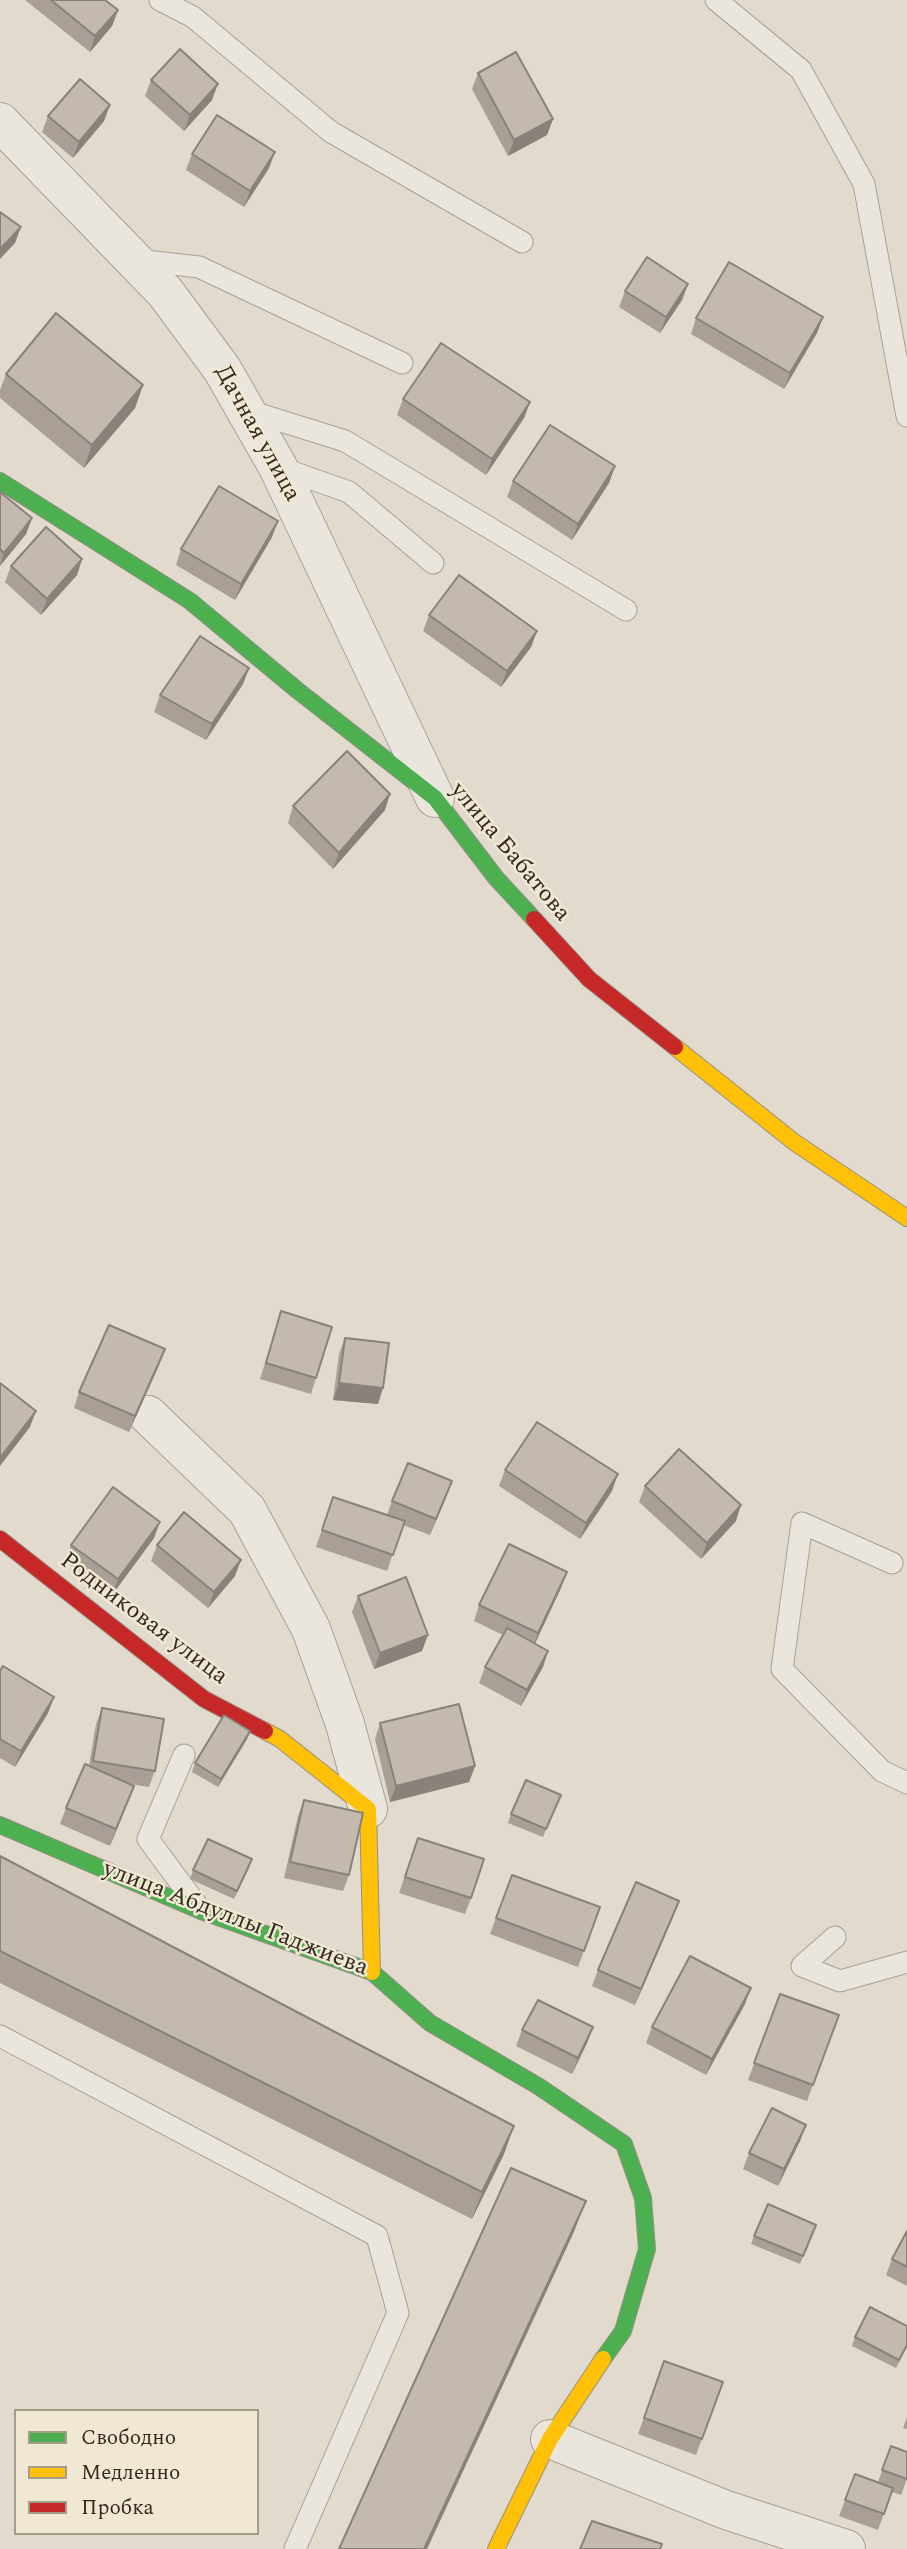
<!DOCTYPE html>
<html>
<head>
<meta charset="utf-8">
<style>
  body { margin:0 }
  #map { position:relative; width:907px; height:2549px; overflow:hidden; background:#e1dacd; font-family:Spectral,serif }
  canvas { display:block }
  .legend { position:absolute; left:14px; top:2409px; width:245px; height:126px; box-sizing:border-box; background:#f1e8d3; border:2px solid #a59c8b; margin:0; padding:9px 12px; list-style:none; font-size:21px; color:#33291f }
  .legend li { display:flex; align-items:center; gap:14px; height:35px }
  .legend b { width:35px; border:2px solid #a59c8b }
</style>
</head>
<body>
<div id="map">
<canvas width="907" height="2549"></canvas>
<ul class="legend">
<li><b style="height:9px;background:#4caf50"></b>Свободно</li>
<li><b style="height:9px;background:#ffc107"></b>Медленно</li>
<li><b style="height:9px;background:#c62828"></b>Пробка</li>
</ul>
</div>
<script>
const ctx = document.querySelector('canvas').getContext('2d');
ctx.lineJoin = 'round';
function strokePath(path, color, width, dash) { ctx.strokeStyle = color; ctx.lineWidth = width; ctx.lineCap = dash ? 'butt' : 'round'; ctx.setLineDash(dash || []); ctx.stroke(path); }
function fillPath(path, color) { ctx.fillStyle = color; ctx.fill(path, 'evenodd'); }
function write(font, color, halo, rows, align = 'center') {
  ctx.font = font + ' Spectral,serif'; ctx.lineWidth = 5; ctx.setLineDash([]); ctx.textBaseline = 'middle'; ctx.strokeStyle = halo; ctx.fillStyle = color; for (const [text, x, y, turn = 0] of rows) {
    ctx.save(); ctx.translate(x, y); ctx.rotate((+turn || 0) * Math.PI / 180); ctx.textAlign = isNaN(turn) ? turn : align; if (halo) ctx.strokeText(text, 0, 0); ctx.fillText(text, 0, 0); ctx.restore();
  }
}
const lane = new Path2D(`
  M160,0L193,17L331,132L522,242
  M716,0L801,70L864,184L907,416
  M137,260L199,267L402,363
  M246,410L345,441L626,610
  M278,467L349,492L433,563
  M892,1563L802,1523L782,1669L882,1771L907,1783
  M184,1755L148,1839L196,1904
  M835,1937L802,1966L840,1981L907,1962
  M0,2036L377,2236L398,2313L295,2549`);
const street = new Path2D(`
  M0,122L165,292L222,369L278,467L435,798
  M148,1415L247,1510L311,1629L345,1724L368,1809
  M550,2439L726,2510L846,2549`);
const fast = new Path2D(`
  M0,481L190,601L297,690L435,798L496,878L534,919
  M0,1825L201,1911L372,1972L430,2023L538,2086L624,2144L643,2198L647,2249L623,2331L603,2359`);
const slow = new Path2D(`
  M675,1047L794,1142L907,1218
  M265,1731L280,1739L368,1809L372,1972
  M496,2549L550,2439L603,2359`);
const jam = new Path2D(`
  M534,919L589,979L675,1047
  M0,1539L204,1699L265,1731`);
const wall = new Path2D(`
  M25,0H105L118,10L112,26L90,52Z
  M478,73L553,119L547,135L508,156L472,89Z
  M151,80L212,100L184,131L145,96Z
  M48,116L104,121L73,158L42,132Z
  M192,154L269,168L244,207L186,170Z
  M688,284L682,300L660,333L619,307L625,291Z
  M823,317L817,333L784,389L691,334L696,318Z
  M6,374L143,385L135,408L84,468L0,398V390Z
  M403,399L530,402L524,418L486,475L397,415Z
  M615,466L609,483L572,540L507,497L513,481Z
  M0,492L32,518L26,534L0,566Z
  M272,537L235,600L176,565L181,549Z
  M82,559L77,575L41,615L5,582L11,566Z
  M429,615L537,631L531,647L501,687L423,631Z
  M249,668L243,684L206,740L154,712L160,695Z
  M293,806L385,810L333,869L288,823Z
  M281,1311L316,1378L311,1394L260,1379Z
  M345,1338L378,1404L333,1400L339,1354Z
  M159,1365L129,1432L74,1408L79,1392Z
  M505,1470L612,1491L580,1539L499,1486Z
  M645,1486L736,1521L701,1559L639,1502Z
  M333,1497L387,1515L392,1501L446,1497L430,1535L403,1525L387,1571L316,1547Z
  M154,1538L112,1595L65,1561L71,1545Z
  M157,1545L235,1576L208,1608L151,1561Z
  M561,1588L535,1643L548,1651L543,1667L521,1706L479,1683L485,1667L503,1635L474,1621L479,1605Z
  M358,1596L422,1651L374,1669L352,1612Z
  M0,1671L54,1697L48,1713L15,1767L0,1758Z
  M102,1708L155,1771L149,1787L130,1784L134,1786L110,1846L60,1824L66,1808L89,1766L96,1724Z
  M380,1723L475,1766L469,1782L390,1802L375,1739Z
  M250,1731L247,1739L218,1787L192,1772L195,1763Z
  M561,1795L543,1837L508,1823L511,1814Z
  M304,1800L349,1875L343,1891L284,1878L298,1816Z
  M418,1838L471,1898L465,1914L399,1893Z
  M0,1856L514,2126L504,2154L472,2219L0,1983Z
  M249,1868L234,1899L190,1879L193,1870Z
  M512,1875L600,1907L578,1967L490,1934Z
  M673,1917L635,2005L592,1986L598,1970Z
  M780,1994L839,2015L807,2101L748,2080Z
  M745,2004L706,2075L646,2043L652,2027Z
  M593,2027L587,2043L572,2074L516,2046L522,2030Z
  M806,2125L800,2141L778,2186L743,2169L749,2153Z
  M816,2225L800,2264L751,2244L754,2236Z
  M907,2231V2286L886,2275L892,2259Z
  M907,2326V2347L896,2368L852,2346L855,2337Z
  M664,2361L723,2382L696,2455L638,2434Z
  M907,2417V2429L903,2428Z
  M891,2446L907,2479L901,2495L892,2492L878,2530L839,2516L855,2474L878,2482Z`);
const shadedWall = new Path2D(`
  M118,10L112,26L90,52L95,36Z
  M218,84L212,100L184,131L190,115Z
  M110,105L104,121L73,158L79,142Z
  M553,119L547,135L508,156L514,140Z
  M275,152L269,168L244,207L250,191Z
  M21,227L15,243L0,259V249Z
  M688,284L682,300L660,333L666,317Z
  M823,317L817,333L784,389L790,373Z
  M143,385L135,408L84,468L92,445Z
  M530,402L524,418L486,475L492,459Z
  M615,466L609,483L572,540L578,524Z
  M32,518L26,534L0,566L4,553Z
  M278,521L272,537L235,600L241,584Z
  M82,559L77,575L41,615L47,599Z
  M537,631L531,647L501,687L507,671Z
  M249,668L243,684L206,740L212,724Z
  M390,794L385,810L333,869L339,853Z
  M165,1349L159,1365L129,1432L135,1416Z
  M339,1383L383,1388L378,1404L333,1400Z
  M36,1411L30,1427L0,1466V1458Z
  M618,1474L612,1491L580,1539L586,1523Z
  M452,1481L446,1497L430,1535L436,1519Z
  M741,1505L736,1521L701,1559L707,1543Z
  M160,1522L154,1538L112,1595L118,1579Z
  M241,1560L235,1576L208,1608L214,1592Z
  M567,1572L561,1588L532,1650L538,1633Z
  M428,1635L422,1651L374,1669L380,1653Z
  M548,1651L543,1667L521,1706L527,1690Z
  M54,1697L48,1713L15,1767L21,1751Z
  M250,1731L247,1739L218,1787L221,1779Z
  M475,1766L469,1782L390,1802L396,1786Z
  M134,1786L128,1802L110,1846L116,1829Z
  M679,1901L673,1917L635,2005L641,1989Z
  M751,1988L745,2004L706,2075L712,2059Z
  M593,2027L587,2043L572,2074L578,2058Z
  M806,2125L800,2141L778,2186L784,2169Z
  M514,2126L504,2154L472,2219L482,2192Z
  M586,2201L573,2234L427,2549H424Z`);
const building = new Path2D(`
  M51,0H105L118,10L95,36Z
  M180,49L218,84L190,115L151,80Z
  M516,52L553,119L514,140L478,73Z
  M80,79L110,105L79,142L48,116Z
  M217,115L275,152L250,191L192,154Z
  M0,212L21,227L0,249Z
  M647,257L688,284L666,317L625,291Z
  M729,262L823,317L790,373L696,318Z
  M56,313L143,385L92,445L6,374Z
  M441,343L530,402L492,459L403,399Z
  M550,425L615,466L578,524L513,481Z
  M219,486L278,521L241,584L181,549Z
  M0,492L32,518L4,553L0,549Z
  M46,527L82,559L47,599L11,566Z
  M459,575L537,631L507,671L429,615Z
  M200,636L249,668L212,724L160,695Z
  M347,751L390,794L339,853L293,806Z
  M281,1311L332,1327L316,1378L266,1363Z
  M109,1325L165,1349L135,1416L79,1392Z
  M345,1338L389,1343L383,1388L339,1383Z
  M0,1383L36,1411L0,1458Z
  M537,1422L618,1474L586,1523L505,1470Z
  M679,1449L741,1505L707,1543L645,1486Z
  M408,1463L452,1481L436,1519L392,1501Z
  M113,1487L160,1522L118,1579L71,1545Z
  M333,1497L405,1521L393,1555L322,1530Z
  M184,1512L241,1560L214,1592L157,1545Z
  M509,1544L567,1572L538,1633L479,1605Z
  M406,1577L428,1635L380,1653L358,1596Z
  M507,1628L548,1651L527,1690L485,1667Z
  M3,1666L54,1697L21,1751L0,1739V1671Z
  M459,1704L475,1766L396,1786L380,1723Z
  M102,1708L164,1719L155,1771L93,1761Z
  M224,1715L250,1731L221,1779L195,1763Z
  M85,1764L134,1786L116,1829L66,1808Z
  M526,1780L561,1795L546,1829L511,1814Z
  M304,1800L363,1813L349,1875L290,1862Z
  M418,1838L484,1859L471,1898L405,1877Z
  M208,1839L252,1859L237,1891L193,1870Z
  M0,1856L514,2126L482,2192L0,1951Z
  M512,1875L600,1907L584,1951L496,1918Z
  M636,1882L679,1901L641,1989L598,1970Z
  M690,1956L751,1988L712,2059L652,2027Z
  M780,1994L839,2015L813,2085L754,2063Z
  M538,2000L593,2027L578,2058L522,2030Z
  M772,2108L806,2125L784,2169L749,2153Z
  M511,2168L586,2201L424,2549H339Z
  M768,2204L816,2225L803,2256L754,2236Z
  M907,2231V2267L892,2259Z
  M870,2307L907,2326V2345L899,2360L855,2337Z
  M664,2361L723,2382L702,2439L644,2418Z
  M891,2446L907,2452V2479L882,2470Z
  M855,2474L893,2488L884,2514L845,2500Z
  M592,2521L662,2544L660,2549H580Z`);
const streetNames = [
  ["Дачная улица",256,434,61],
  ["улица Бабатова",509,853,50],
  ["Родниковая улица",143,1620,37],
  ["улица Абдуллы Гаджиева",235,1920,21]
];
strokePath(lane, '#a6a096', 23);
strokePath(street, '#a6a096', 40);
strokePath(fast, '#968f86', 18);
strokePath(slow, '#968f86', 18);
strokePath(jam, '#968f86', 18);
strokePath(lane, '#eae6de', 21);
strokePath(street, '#eae6de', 38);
strokePath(fast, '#4caf50', 16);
strokePath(slow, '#ffc107', 16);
strokePath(jam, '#c62828', 16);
fillPath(wall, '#a99f96');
fillPath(shadedWall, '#89827a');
fillPath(building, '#c4b9ae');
strokePath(building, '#89827a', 2);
write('24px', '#33291f', '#f1e8d3', streetNames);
</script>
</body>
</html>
